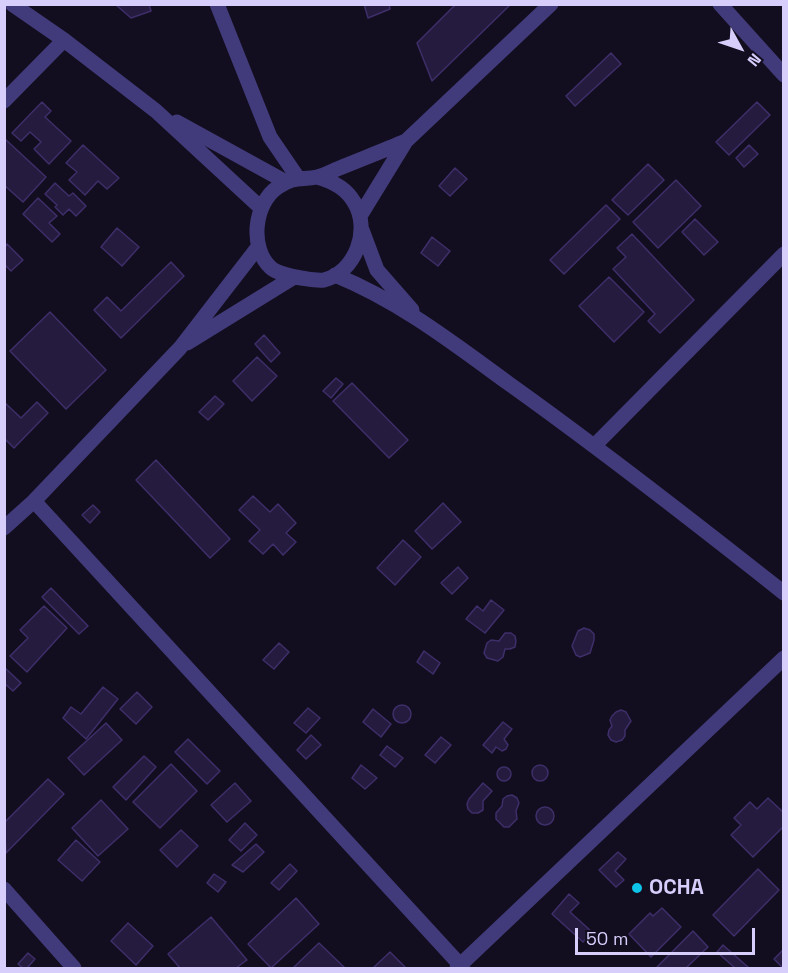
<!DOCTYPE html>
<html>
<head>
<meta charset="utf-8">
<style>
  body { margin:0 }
  #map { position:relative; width:788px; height:973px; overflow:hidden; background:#120e1f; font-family:"Space Grotesk",sans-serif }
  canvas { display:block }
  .frame { position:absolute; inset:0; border:6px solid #d7cefc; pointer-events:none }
  .north { position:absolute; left:710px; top:18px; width:60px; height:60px; -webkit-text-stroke:4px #120e1f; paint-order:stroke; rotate:130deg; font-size:16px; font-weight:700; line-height:24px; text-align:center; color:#d7cefc }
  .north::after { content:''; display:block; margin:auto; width:21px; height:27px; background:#d7cefc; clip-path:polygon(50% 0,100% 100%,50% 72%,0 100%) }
  .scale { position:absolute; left:575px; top:928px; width:180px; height:27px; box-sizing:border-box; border:3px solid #d7cefc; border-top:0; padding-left:8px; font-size:18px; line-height:21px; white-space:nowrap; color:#d7cefc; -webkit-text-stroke:4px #120e1f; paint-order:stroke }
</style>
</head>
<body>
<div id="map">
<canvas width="788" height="973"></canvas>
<div class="frame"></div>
<div class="north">N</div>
<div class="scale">50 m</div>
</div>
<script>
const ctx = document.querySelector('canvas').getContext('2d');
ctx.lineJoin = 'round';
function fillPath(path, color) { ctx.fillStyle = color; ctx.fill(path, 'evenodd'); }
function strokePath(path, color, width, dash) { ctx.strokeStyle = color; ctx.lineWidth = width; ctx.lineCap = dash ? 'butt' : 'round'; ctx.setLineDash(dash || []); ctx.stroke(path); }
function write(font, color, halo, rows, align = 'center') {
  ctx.font = font + ' "Space Grotesk",sans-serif'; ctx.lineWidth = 5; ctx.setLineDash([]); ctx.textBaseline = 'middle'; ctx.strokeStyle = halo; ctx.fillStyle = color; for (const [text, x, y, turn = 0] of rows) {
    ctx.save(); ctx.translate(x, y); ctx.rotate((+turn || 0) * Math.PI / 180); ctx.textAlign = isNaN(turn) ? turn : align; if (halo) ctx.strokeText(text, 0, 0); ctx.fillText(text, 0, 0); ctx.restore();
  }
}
const building = new Path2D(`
  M115,4H149L151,11L131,18Z
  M364,4H389L390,9L368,18Z
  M456,4H511L432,81L417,43Z
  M611,53L621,64L575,106L566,96Z
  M42,102L51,111L45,117L71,141L49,164L34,149L41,142L30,132L21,141L12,133Z
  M757,102L770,115L729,155L716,142Z
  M5,139L46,177L23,202L4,185Z
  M83,145L119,178L107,189L98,181L85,195L69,180L77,172L66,163Z
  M749,145L758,154L744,167L736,158Z
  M648,164L664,180L628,215L612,200Z
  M455,168L467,179L450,196L439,186Z
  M676,180L701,206L658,248L633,222Z
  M55,183L69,196L73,193L86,206L76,216L69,209L63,215L55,207L57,205L45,194Z
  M38,198L57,216L49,223L60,234L52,242L23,214Z
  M606,205L620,219L564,274L550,260Z
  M695,219L718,242L704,255L682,232Z
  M117,228L139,247L122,266L101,247Z
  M632,234L694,300L660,333L648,321L655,314L613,269L626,257L617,248Z
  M432,237L450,251L438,266L421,253Z
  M7,244L23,260L11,271L4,264V247Z
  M171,262L184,276L121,338L94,310L107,297L121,311Z
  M609,277L644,312L614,342L579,306Z
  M50,312L106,370L66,409L10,351Z
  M264,335L280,353L271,362L255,344Z
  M257,357L277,376L252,401L233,381Z
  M336,378L343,384L331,398L323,391Z
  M352,383L408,440L389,458L333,401Z
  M215,396L224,404L208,420L199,412Z
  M4,402L21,418L37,402L48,413L14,448L4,438Z
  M156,460L230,539L210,558L136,480Z
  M253,496L270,512L278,504L296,523L286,533L296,542L283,555L273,544L263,554L249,541L260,530L239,510Z
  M443,503L461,522L432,549L415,531Z
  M93,505L100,512L90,523L82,515Z
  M403,540L421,557L395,585L377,568Z
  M458,567L468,578L452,594L441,583Z
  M51,588L88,626L79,634L42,597Z
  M491,600L504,610L485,633L466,619L477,606L483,611Z
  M44,606L67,628L27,672L10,656L28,638L20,630Z
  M584,628L590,630L594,634V640L590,653L580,657L576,655L572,646L578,631Z
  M505,633H511L515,636L516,641L515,647L510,649H505L503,657L498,661L487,658L484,653L487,643L491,640L499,641Z
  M279,643L289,652L274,669L263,660Z
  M424,651L440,663L433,674L417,662Z
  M4,667L21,683L13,691L4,683Z
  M103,687L118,699L86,739L63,718L71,707L81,714Z
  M137,692L152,707L136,724L120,709Z
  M393 714a9 9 0 1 1 18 0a9 9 0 1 1-18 0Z
  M308,708L320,718L306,733L294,723Z
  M373,709L391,724L381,737L363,722Z
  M621,710L626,712L631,721L625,730V736L622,740L616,742L611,740L608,735L609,730L612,726L610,720L612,716L616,712Z
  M503,722L512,729L504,739L508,745L506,749L502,751L496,747L492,753L483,745Z
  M106,723L122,740L84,775L68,758Z
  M311,735L321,745L306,759L297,750Z
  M441,737L451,745L435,763L425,755Z
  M188,739L220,771L207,784L175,752Z
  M387,746L403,758L395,767L380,755Z
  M144,756L156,767L126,800L113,787Z
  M171,764L197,791L160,828L133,802Z
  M532 773a8 8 0 1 1 16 0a8 8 0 1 1-16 0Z
  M361,765L377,778L365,789L352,778Z
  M497 774a7 7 0 1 1 14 0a7 7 0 1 1-14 0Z
  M48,779L64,794L6,853L4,823Z
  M235,783L251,801L227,822L211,805Z
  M483,783L492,791L483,801V810L478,813H472L468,809L467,804L469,799Z
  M512,795L517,798L519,803L516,811L517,819L509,827H504L496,819V813L502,806L503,799L507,796Z
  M768,798L784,813V826L753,857L731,835L741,825L734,818L750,802L757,809Z
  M101,800L128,829L98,856L72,828Z
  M536 816a9 9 0 1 1 18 0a9 9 0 1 1-18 0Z
  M245,823L257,835L241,851L229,840Z
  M181,830L198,846L177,867L160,850Z
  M76,840L100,862L82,881L58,860Z
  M256,844L264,852L243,872L232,865Z
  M618,852L626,859L615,871L624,880L616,887L599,870Z
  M290,864L297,871L279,890L271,883Z
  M758,869L779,890L734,936L713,915Z
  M214,874L226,882L218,892L207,883Z
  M569,894L579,903L570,912L592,932L583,942L552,914Z
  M296,898L319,924L271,968L248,944Z
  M662,908L681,927L651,957L629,934L650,913L653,916Z
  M211,917L247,960L236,968H180L168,954Z
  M128,923L153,946L136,965L111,941Z
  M693,931L708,947L686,968H658L657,967Z
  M319,943L345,968H293Z
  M723,945L749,968H735L717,952Z
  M784,949V968H783L774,959Z
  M390,952L406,968H373Z
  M28,953L35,959L27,968H23L18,964Z`);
const minor = new Path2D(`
  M12,4L64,40L156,111L261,208
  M217,4L270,137L298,178
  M720,4L784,75
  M4,101L64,40
  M177,122L286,182
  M317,177C332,181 346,188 354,202C371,229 356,272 324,280C317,281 308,279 301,278C293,277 277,273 271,268C249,248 254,203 278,187C294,176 301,180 317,177C325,175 334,170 342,167C364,158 385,150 406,141
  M360,216L406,141L551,4
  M362,230L377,270L412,310
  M335,275C399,301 453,343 508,383C602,450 693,521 784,593
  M187,343L294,277
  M595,445L784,254
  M34,501L463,968
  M4,528L34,501L180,348L258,247
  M4,889L74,968
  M457,968L784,658`);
const markers = [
  [637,888,6,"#0ec3e8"]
];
const poiNames = [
  ["OCHA",649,888]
];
fillPath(building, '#251b3e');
strokePath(building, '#3e2e69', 1.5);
strokePath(minor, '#423b7b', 15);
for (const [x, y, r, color] of markers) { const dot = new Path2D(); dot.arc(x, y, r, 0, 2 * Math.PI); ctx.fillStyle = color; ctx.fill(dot); strokePath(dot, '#120e1f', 2); }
write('bold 21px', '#d7cefc', '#120e1f', poiNames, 'left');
</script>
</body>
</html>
